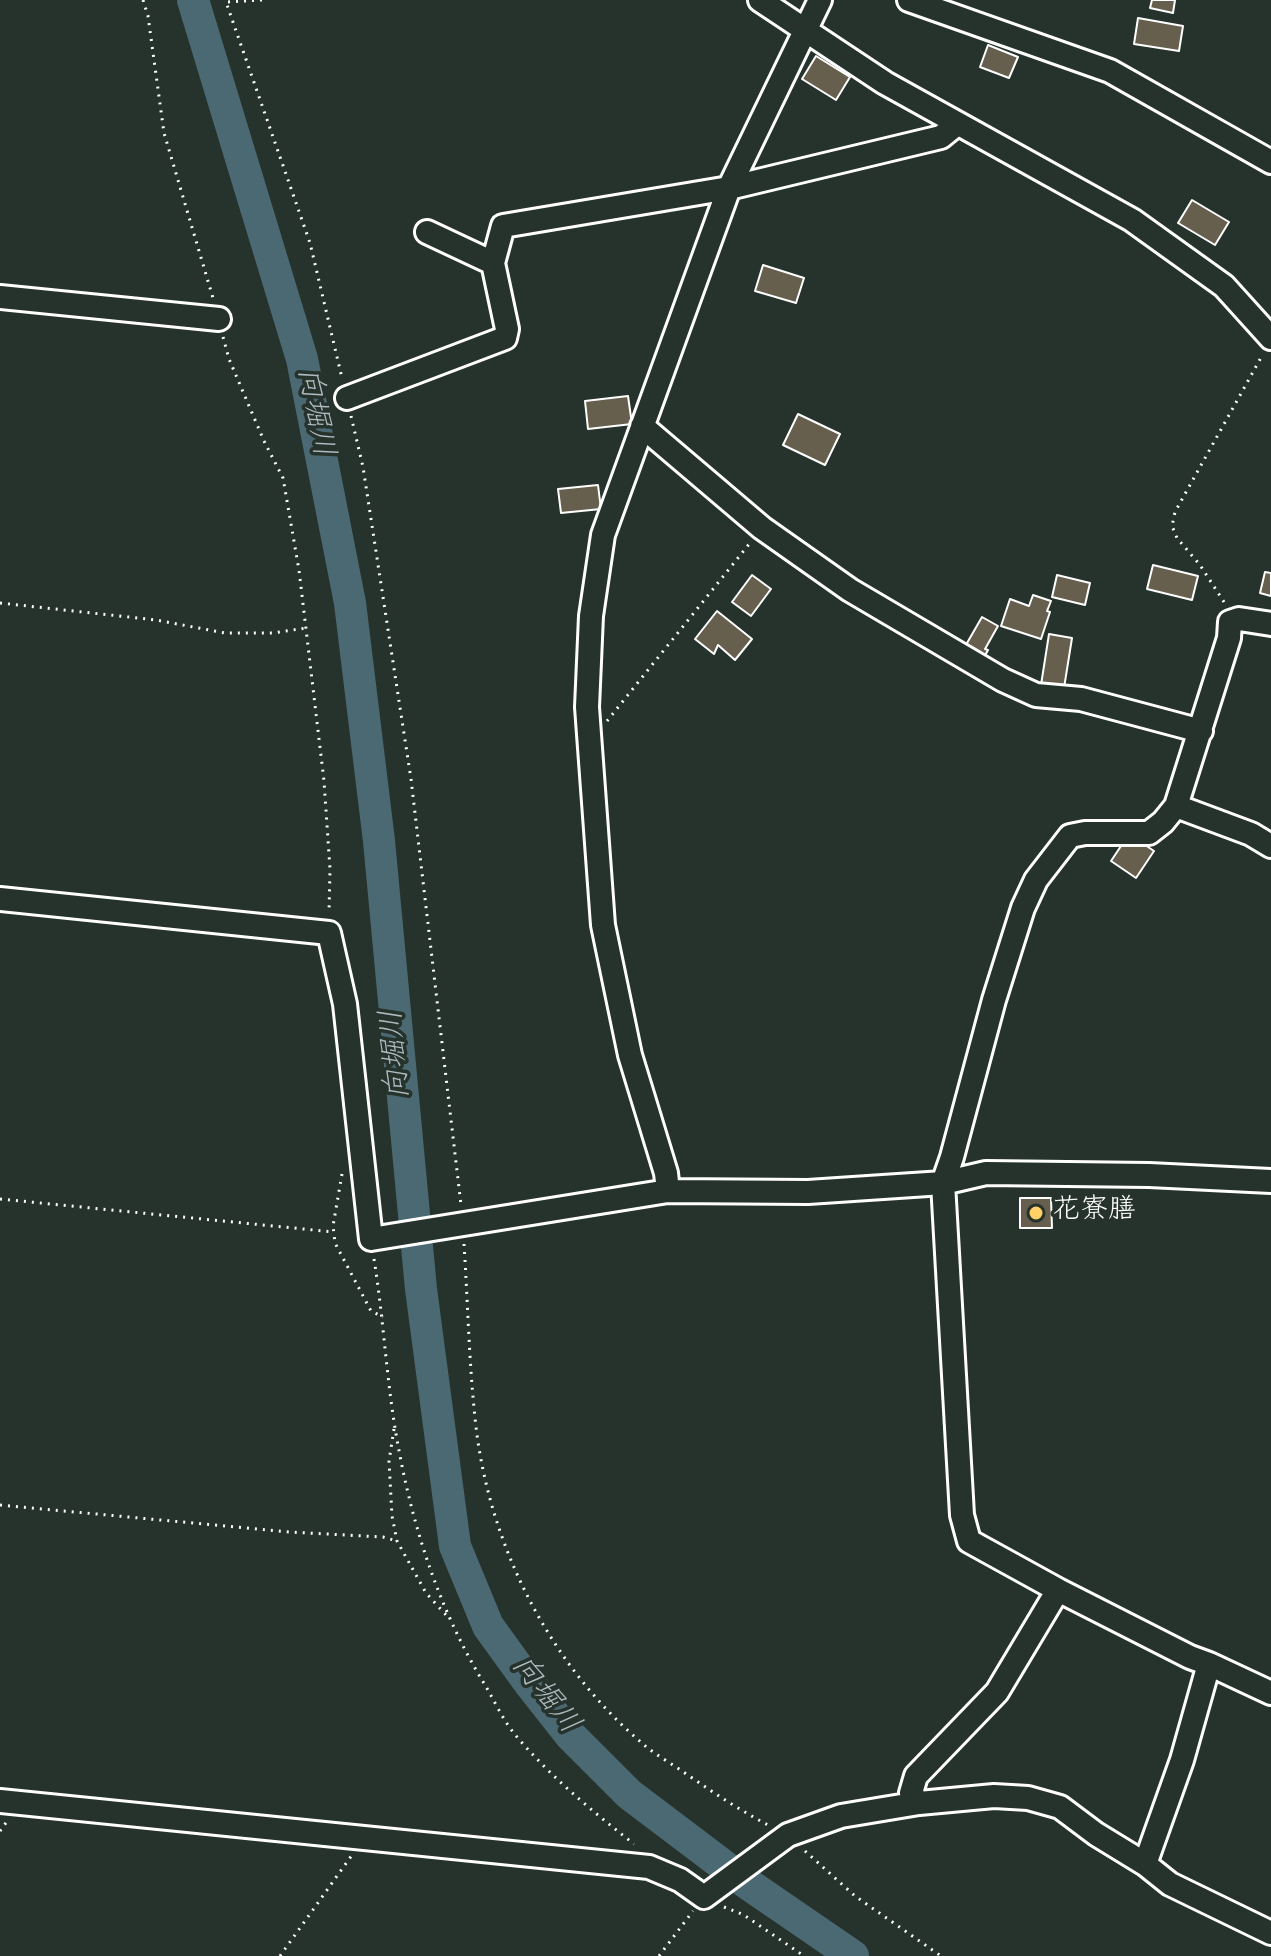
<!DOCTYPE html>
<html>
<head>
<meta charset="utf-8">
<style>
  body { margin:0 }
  canvas { display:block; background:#26332d }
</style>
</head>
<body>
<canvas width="1271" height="1956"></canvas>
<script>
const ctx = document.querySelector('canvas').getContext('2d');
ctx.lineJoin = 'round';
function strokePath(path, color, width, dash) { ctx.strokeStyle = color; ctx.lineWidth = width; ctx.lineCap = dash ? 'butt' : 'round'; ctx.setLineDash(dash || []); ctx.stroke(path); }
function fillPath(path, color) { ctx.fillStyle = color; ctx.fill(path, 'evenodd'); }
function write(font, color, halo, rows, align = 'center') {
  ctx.font = font + ' Dekko,"Klee One",sans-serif'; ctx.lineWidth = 7; ctx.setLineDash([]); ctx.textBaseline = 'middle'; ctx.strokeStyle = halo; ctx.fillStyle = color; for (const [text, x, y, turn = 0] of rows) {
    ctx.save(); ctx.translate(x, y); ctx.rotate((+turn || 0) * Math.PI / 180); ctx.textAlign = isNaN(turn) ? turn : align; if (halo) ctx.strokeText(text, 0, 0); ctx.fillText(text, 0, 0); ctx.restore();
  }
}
const river = new Path2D(`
  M193,0L302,359L350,603L379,841L421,1289L455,1546L488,1626L530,1684L571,1736L629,1794L748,1884L853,1956`);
const building = new Path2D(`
  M1152,0H1175L1173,13L1150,8Z
  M1138,18L1183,26L1179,51L1134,44Z
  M988,45L1018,57L1009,78L980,67Z
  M816,56L850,77L836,100L802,79Z
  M1192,200L1229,222L1215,245L1178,223Z
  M763,265L804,278L796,303L755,291Z
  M628,396L632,424L588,429L585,401Z
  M798,414L840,434L825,465L783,445Z
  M598,485L601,509L561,513L558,489Z
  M1153,565L1198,576L1192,600L1147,589Z
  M1265,572L1271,573V596L1260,593Z
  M752,575L771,589L751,616L732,602Z
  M1057,575L1090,583L1085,605L1052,597Z
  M1033,595L1051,601L1047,611L1050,612L1041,639L1001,626L1010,599L1029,606Z
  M717,611L752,639L735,660L718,645L714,654L695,639Z
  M982,617L998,626L985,649L988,650L982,661L963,650Z
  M1049,634L1072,638L1064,688L1041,685Z
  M1129,834L1154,851L1136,878L1111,861Z
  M1020,1198H1051L1052,1228H1020Z`);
const path = new Path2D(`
  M143,0L148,16L164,133L213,298
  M262,0L226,2L310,243L342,378
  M223,337L229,359L264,441L283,478L299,570L324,781L330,869L329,913
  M351,416L363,467L411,779L461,1205
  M1224,602L1200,565L1177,538L1172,526L1175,512L1263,354
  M0,603L156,620L225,633H273L306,628
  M607,721L750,543
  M342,1174L333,1226L335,1243L371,1311L383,1317
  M0,1199L334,1232
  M464,1244C468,1305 469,1366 476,1427C490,1546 550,1665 642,1743C654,1754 669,1762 682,1771C711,1791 739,1810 770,1826
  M374,1259C383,1315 386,1372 395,1428C410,1519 437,1607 485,1685C495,1702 504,1722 517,1737C552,1778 592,1811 634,1844
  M394,1429L389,1461L392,1516L397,1541L426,1593L447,1616
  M0,1505L289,1532L383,1537L397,1541
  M0,1831L8,1820
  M805,1851L855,1896L941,1956
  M724,1907L744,1915L804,1956
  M280,1956L352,1855
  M659,1956L693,1911`);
const minor = new Path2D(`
  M760,0L885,83L1132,220L1224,286L1271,338
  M909,0L1110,71L1271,162
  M427,232L493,263
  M0,297L219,319
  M347,398L505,338L507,329L493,263L503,226L729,188L941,137L957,124
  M642,426L762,528L850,590L1003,680L1036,695L1081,699L1201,731
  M1176,806L1251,834L1271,846
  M0,899L329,933L345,1004L371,1239L668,1191L808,1192L943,1183L986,1173L1149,1175L1271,1181
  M668,1191L666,1173L630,1055L603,925L587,707L591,616L603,535L729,188L820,0
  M1058,1590L1190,1657L1209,1664L1271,1693
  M0,1801L649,1867L680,1880L704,1897L788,1835L841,1816L919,1803L994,1796L1028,1798L1060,1807L1096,1834L1145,1864L1170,1884L1271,1933
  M919,1803L911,1793L916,1776L997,1692L1058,1590L969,1541L962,1515L943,1183L952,1157L994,1000L1023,908L1036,880L1070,836L1085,833H1149L1163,822L1176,806L1229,638L1230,622L1239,619L1271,624
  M1145,1864L1182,1760L1209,1664`);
const markers = [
  [1036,1213,8,"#ffd166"]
];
const poiNames = [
  ["花寮膳",1052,1213]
];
const waterNames = [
  ["向堀川",312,413,79],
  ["向堀川",399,1054,-95],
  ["向堀川",543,1697,52]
];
strokePath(river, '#4b6972', 32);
fillPath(building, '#665f4e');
strokePath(building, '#fff', 2);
strokePath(minor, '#fff', 28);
strokePath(path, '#fff', 3, [2, 6]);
strokePath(minor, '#26332d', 22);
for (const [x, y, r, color] of markers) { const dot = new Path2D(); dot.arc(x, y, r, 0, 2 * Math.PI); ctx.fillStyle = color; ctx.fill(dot); strokePath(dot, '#26332d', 3); }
write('28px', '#fff', '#26332d', poiNames, 'left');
write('italic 30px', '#aebcc0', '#26332d', waterNames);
</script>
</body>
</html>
